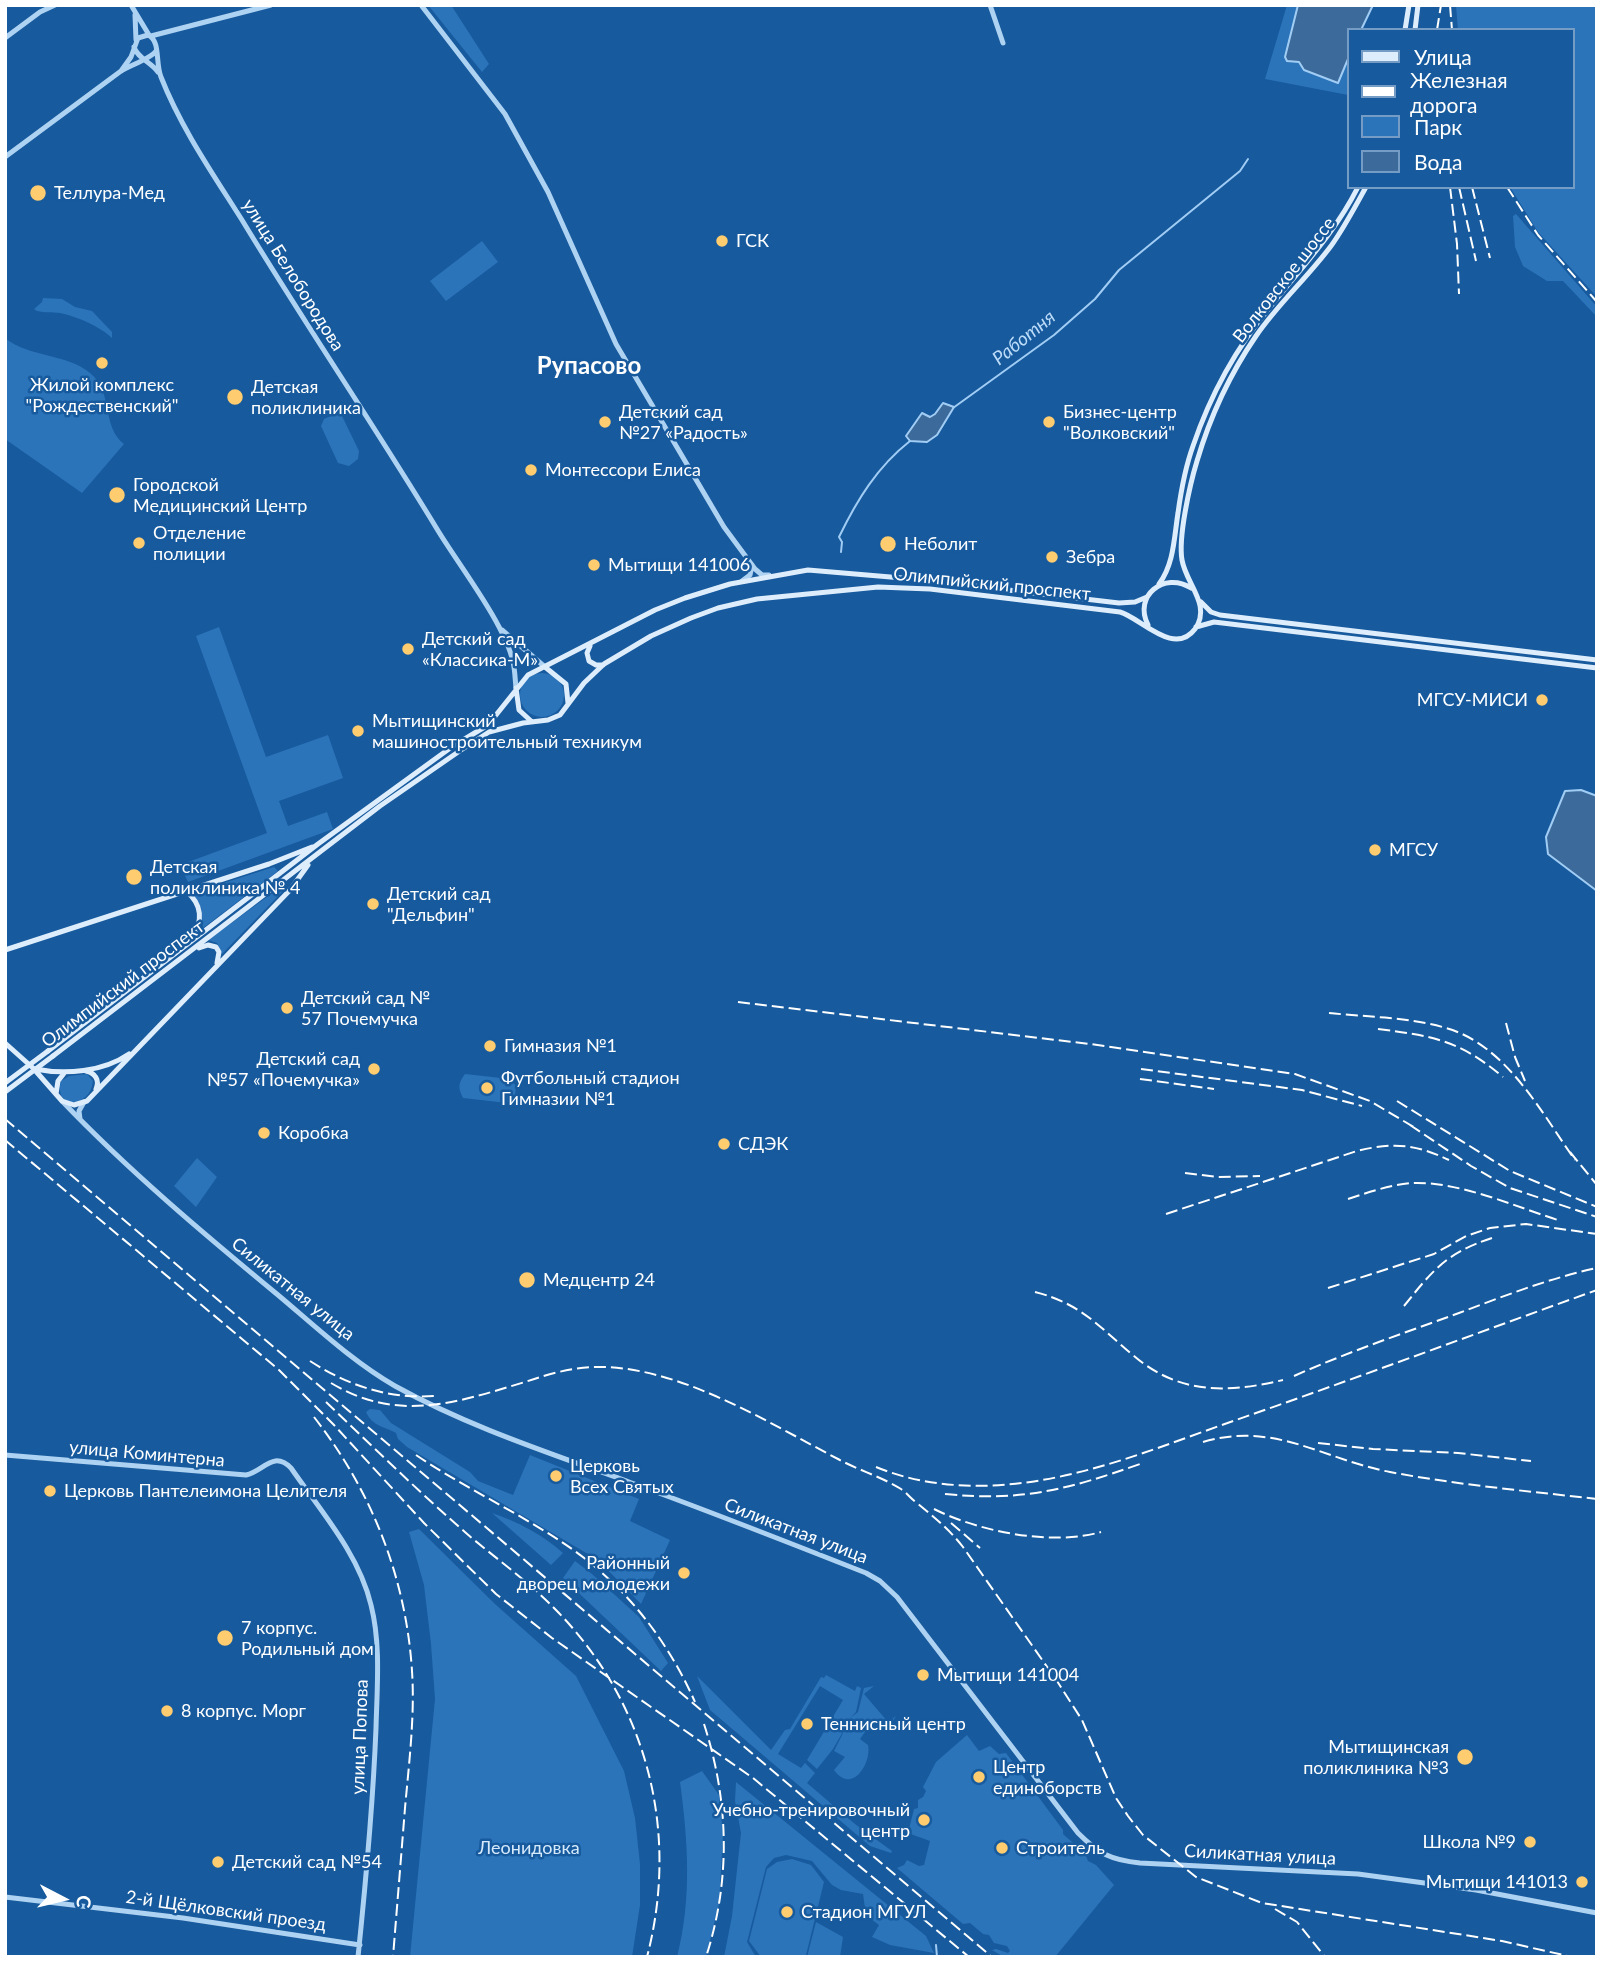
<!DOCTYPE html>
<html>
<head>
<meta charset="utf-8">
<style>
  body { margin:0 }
  #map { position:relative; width:1602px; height:1962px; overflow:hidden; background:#175a9d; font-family:Lato,sans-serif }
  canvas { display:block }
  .frame { position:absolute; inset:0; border:7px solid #fff; pointer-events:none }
  .legend { position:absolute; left:1347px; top:28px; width:228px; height:161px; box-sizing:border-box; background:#175a9d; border:2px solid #749cc4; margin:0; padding:9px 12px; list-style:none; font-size:21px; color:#fff }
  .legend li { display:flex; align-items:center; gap:14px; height:35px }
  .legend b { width:35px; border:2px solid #749cc4 }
  .north { position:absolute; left:28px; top:1864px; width:70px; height:70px; -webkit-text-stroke:5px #175a9d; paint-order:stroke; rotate:97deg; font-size:19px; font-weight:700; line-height:28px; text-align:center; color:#fff }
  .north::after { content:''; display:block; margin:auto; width:24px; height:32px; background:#fff; clip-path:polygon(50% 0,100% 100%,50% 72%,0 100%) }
</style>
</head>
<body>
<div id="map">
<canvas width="1602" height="1962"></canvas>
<div class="frame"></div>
<ul class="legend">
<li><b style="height:9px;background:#ddedfc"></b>Улица</li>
<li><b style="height:9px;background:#fff"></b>Железная дорога</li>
<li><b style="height:19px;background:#2b74ba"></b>Парк</li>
<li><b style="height:19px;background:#3c6b9b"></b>Вода</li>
</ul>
<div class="north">С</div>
</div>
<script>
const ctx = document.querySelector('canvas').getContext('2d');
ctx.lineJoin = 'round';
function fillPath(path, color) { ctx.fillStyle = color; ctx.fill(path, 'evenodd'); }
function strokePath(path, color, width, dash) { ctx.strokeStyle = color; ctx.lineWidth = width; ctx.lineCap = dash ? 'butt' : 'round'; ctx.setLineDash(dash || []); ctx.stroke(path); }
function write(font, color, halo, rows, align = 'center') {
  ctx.font = font + ' Lato,sans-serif'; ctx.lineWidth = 5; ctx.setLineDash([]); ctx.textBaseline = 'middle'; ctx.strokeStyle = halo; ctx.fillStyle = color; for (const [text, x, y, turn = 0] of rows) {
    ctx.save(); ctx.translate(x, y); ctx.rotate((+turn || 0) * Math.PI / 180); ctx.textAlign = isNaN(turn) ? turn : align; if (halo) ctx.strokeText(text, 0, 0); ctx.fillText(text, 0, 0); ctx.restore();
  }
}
const green = new Path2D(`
  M428,5H451L489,64L482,72Z
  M1287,5H1298L1285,57L1287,61L1299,62L1338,83L1348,59V95L1265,79Z
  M1456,5H1597V297L1538,232L1510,187H1572V30H1458Z
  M1516,214L1597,307V317L1563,281H1547L1523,266L1515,247L1513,216Z
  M482,241L498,262L446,301L430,281Z
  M43,298L62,299L75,307L92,311L112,332V338C101,327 76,316 60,313C52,312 45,313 37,311L34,309L42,302Z
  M5,338C30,358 66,353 90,373C114,392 101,426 124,444L82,493L5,439Z
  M335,414L342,416L359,451L358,459L349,466L338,463L321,426L324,419Z
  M219,627L266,757L328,735L343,778L279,801L288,826L327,812L333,829L188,882L180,865L267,833L196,636Z
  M520 695a22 22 0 1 1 44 0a22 22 0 1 1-44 0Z
  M274,867L278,871L203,928L201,907L192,893Z
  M286,883V888L222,954L217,943L208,940Z
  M87,1074L93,1081C91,1108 53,1110 61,1081L69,1076Z
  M465,1074L510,1079L516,1086L515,1096L507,1103L463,1098C458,1088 458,1083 465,1074Z
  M197,1158L217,1177L196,1207L174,1186Z
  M370,1409L380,1410L391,1423L470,1472L478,1481L513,1495L530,1455L639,1499L630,1521L670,1540L641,1604L598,1560L407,1447L398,1439L396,1433C384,1426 373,1427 366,1412Z
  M492,1513C520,1523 542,1534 563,1553L551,1565Z
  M419,1529L495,1604L576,1676L624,1771L635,1818L640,1864V1905L632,1957H410L435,1699L431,1644L424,1585L409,1532Z
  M575,1561L592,1574L639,1617L668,1663L661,1671L563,1578Z
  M826,1675L855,1691L857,1686L861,1688L856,1712L850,1718L858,1712L864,1688L874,1686L864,1694L888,1722L896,1716L888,1729H884L872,1722L860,1739L868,1745C872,1763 852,1795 834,1770L845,1757L834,1751L848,1723L833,1749L817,1769L807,1760L843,1700L820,1686L778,1754L801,1768L805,1763L815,1773L807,1783L855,1824L892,1851L891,1853L870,1846L710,1710L697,1676L771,1750L785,1730L790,1729L821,1677L824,1678Z
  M967,1735L979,1751L990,1746L999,1754L1006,1753L1063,1830V1834C1071,1842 1085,1849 1088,1861L1096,1865L1114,1885L1055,1957H1004L992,1950L996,1949L1008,1953L1010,1951L1007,1946L994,1943L989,1935L983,1934L970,1923L963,1924L897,1868L904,1865L907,1860L919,1866L924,1865L930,1841L908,1833L914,1809L918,1808V1800L923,1797L926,1791L923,1787L936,1762Z
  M702,1771L719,1795L723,1835L719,1904L706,1957H677C692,1899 688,1841 680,1782Z
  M736,1782L926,1936L934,1953L890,1945L872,1937L879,1925L863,1913L865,1908L863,1894L841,1890L832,1885L812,1861L786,1855L774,1858L766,1867L747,1942L756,1957H724L732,1916L741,1833L735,1801Z
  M792,1859L811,1865L824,1882L806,1955L804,1957H761L749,1941L767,1869L777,1862Z
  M816,1922L843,1937L840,1957H807Z`);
const water = new Path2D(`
  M1298,5H1373L1361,30H1348V59L1338,83L1304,70L1299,62L1287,61L1285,57Z
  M943,403L954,407L937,435L927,442L910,441L906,436L922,413L930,417L935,414Z
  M1581,790L1597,796V891L1548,854L1546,837L1565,791Z`);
const stream = new Path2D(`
  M953,408L1054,335L1095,299L1119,270L1240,171L1248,159
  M841,552L842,542L839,537C857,500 877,467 910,441
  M936,1945L937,1957`);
const tertiary = new Path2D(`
  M131,5L149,35
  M421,5L505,114L548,192L616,344L724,527L755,569L762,575H769
  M990,5L1003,43
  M135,15L136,40
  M151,36L271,5
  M5,38L40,12L55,5
  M134,47C137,58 151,62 158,72
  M121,71L131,57L138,38L148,35C161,41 155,62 161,77C181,128 213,174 242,220C305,324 374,425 437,529C458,564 505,624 513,662C515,670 515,679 516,688
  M5,157L121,71C131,65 152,58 156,51
  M742,581L750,575L752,565
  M502,630L545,667
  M62,1101C129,1171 204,1234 278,1295C315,1326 353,1362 395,1386C469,1427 550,1453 629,1482C709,1511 787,1542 866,1573L880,1581L897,1597L1078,1833C1099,1854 1111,1860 1140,1863L1358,1874L1476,1890L1597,1913
  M80,1119L79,1111L84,1102
  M5,1455L246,1475C264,1471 273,1450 291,1468C320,1510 359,1554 371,1605C381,1644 377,1688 376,1728C373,1804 366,1880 358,1957
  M5,1897L183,1918L360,1945`);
const secondary = new Path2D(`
  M1405,30L1409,5
  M1415,30L1418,5
  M1159,584C1174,564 1174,538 1178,513C1181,491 1185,468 1193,446C1210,396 1236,348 1270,307C1301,268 1335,233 1358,187
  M1201,602L1211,612L1220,615L1597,660
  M1148,625C1133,596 1164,571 1191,588
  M1196,627L1214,622L1597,668
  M590,646L587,653L589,661L596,665H603
  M545,667L566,684L568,703
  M516,688L519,710L531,721
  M186,891C202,904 204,922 191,937
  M199,948L208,945L216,947L219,952L217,963
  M5,950L269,864L312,847
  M5,1043L33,1068L62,1101L74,1105L87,1101L290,890L308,865
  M48,1051L318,844L453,746L488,725L528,675L655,610L685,598L730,584L808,570L914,579L1119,603L1135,602L1147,597
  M53,1056L380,806L461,750L489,732L523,723L548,720L560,715L584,683L604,664L651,636L691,618L718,608L757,599L878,587L930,589L1120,612C1141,618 1174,657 1195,629C1212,605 1186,584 1182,560C1178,537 1190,484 1197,461C1210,417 1230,374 1256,336C1278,304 1307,278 1331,246C1344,228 1355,207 1366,187
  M35,1069C65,1075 103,1072 129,1054
  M86,1071C95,1073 100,1080 96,1089
  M56,1094L58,1081L65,1072`);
const rail = new Path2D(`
  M1450,5L1452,30
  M1437,30L1441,5
  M1450,187L1457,244L1459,294
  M1459,187L1476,261
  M1472,187L1490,258
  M1507,187L1538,235L1597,302
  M738,1002L1090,1044L1295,1074L1370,1101L1417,1129
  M1329,1013C1367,1017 1409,1017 1446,1028C1506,1045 1541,1112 1575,1160
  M1506,1023L1515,1057L1525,1081
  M1378,1029C1433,1036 1459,1040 1503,1077
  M1141,1069L1302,1090L1362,1106
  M1140,1079L1214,1089
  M1397,1101L1510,1171L1597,1207
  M5,1119L992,1957
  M1410,1125L1471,1166L1510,1188L1597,1217
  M5,1140L279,1370L334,1425L424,1523L496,1594L552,1638L753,1778L969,1957
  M1570,1152L1597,1185
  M1185,1173L1217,1177L1260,1176
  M1348,1199C1369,1192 1390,1185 1412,1183C1459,1181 1516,1207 1561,1221
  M1166,1214L1357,1151C1394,1142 1415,1144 1449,1160
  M1328,1288L1434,1254L1466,1236L1490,1228L1526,1224L1597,1234
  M1035,1292C1082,1304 1099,1327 1134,1356C1180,1395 1228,1393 1283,1380
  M1404,1306C1433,1270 1446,1253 1492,1238
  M310,1361C349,1386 388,1399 435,1396
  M1294,1376C1348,1352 1404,1333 1459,1313C1504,1296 1550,1278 1597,1268
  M331,1383C398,1423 455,1403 525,1382C546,1375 569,1368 592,1367C676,1364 765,1421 838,1459C858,1470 882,1477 901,1489C907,1493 911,1499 917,1503C934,1517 949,1529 963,1547L1057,1681L1082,1720L1116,1798L1128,1816L1143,1835L1196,1877L1262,1903L1502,1941L1572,1957
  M326,1402C372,1446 418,1491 466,1533C495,1558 528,1581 555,1609C647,1702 680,1831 647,1957
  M314,1417C371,1490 406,1577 412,1671C415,1716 409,1763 405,1808C401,1858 397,1907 393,1957
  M1203,1442C1275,1421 1322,1459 1390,1472C1458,1485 1528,1491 1597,1499
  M1318,1443L1373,1449L1458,1453L1531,1461
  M416,1455C466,1489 522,1514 572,1549C627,1588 668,1641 695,1702
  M876,1467C922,1486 973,1489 1022,1483C1096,1474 1167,1444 1236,1420C1357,1378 1477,1333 1597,1290
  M945,1494C1022,1502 1069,1489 1140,1464
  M934,1509C980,1532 1052,1546 1101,1532
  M951,1523L980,1548
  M704,1724C729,1801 731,1880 706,1957
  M1275,1909L1297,1922L1325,1957`);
const secondaryBridge = new Path2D(`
  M5,1083L48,1051
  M5,1092L53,1056`);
const markers = [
  [38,193,9,"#ffcc70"],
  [722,241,7,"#ffcc70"],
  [102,363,7,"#ffcc70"],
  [235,397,9,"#ffcc70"],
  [605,422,7,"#ffcc70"],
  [1049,422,7,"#ffcc70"],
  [531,470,7,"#ffcc70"],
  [117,495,9,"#ffcc70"],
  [139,543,7,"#ffcc70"],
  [888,544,9,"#ffcc70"],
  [1052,557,7,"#ffcc70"],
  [594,565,7,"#ffcc70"],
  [408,649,7,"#ffcc70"],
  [1542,700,7,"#ffcc70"],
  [358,731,7,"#ffcc70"],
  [1375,850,7,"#ffcc70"],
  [134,877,9,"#ffcc70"],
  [373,904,7,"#ffcc70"],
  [287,1008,7,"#ffcc70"],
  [490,1046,7,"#ffcc70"],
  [374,1069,7,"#ffcc70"],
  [487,1088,7,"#ffcc70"],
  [264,1133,7,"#ffcc70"],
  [724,1144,7,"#ffcc70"],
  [527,1280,9,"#ffcc70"],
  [556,1476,7,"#ffcc70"],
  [50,1491,7,"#ffcc70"],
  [684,1573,7,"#ffcc70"],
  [225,1638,9,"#ffcc70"],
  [923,1675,7,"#ffcc70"],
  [167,1711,7,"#ffcc70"],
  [807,1724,7,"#ffcc70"],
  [1465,1757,9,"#ffcc70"],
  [979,1777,7,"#ffcc70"],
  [924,1820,7,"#ffcc70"],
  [1530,1842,7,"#ffcc70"],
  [1002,1848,7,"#ffcc70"],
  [218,1862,7,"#ffcc70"],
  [1582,1882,7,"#ffcc70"],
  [787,1912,7,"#ffcc70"]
];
const poiNames = [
  ["Теллура-Мед",54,193],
  ["ГСК",736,241],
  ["Жилой комплекс",102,385,"center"],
  ["\"Рождественский\"",102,406,"center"],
  ["Детская",251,387],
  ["поликлиника",251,408],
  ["Детский сад",619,412],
  ["№27 «Радость»",619,433],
  ["Бизнес-центр",1063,412],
  ["\"Волковский\"",1063,433],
  ["Монтессори Елиса",545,470],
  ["Городской",133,485],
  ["Медицинский Центр",133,506],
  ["Отделение",153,533],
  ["полиции",153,554],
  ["Неболит",904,544],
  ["Зебра",1066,557],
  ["Мытищи 141006",608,565],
  ["Детский сад",422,639],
  ["«Классика-М»",422,660],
  ["МГСУ-МИСИ",1528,700,"right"],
  ["Мытищинский",372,721],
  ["машиностроительный техникум",372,742],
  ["МГСУ",1389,850],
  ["Детская",150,867],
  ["поликлиника № 4",150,888],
  ["Детский сад",387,894],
  ["\"Дельфин\"",387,915],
  ["Детский сад №",301,998],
  ["57 Почемучка",301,1019],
  ["Гимназия №1",504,1046],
  ["Детский сад",360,1059,"right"],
  ["№57 «Почемучка»",360,1080,"right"],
  ["Футбольный стадион",501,1078],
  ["Гимназии №1",501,1099],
  ["Коробка",278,1133],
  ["СДЭК",738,1144],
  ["Медцентр 24",543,1280],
  ["Церковь",570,1466],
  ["Всех Святых",570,1487],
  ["Церковь Пантелеимона Целителя",64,1491],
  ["Районный",670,1563,"right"],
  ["дворец молодежи",670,1584,"right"],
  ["7 корпус.",241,1628],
  ["Родильный дом",241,1649],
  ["Мытищи 141004",937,1675],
  ["8 корпус. Морг",181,1711],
  ["Теннисный центр",821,1724],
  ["Мытищинская",1449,1747,"right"],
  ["поликлиника №3",1449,1768,"right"],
  ["Центр",993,1767],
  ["единоборств",993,1788],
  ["Учебно-тренировочный",910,1810,"right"],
  ["центр",910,1831,"right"],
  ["Школа №9",1516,1842,"right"],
  ["Строитель",1016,1848],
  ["Детский сад №54",232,1862],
  ["Мытищи 141013",1568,1882,"right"],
  ["Стадион МГУЛ",801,1912]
];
const streetNames = [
  ["улица Белобородова",293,275,58],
  ["Волковское шоссе",1284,280,-52],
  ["Олимпийский проспект",992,584,6],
  ["Олимпийский проспект",123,984,-37],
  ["Силикатная улица",293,1289,39],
  ["улица Коминтерна",147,1454,5],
  ["Силикатная улица",796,1531,21],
  ["улица Попова",360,1737,-88],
  ["Силикатная улица",1260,1855,3],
  ["2-й Щёлковский проезд",226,1911,8]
];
const parkNames = [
  ["Леонидовка",529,1848]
];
const waterNames = [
  ["Работня",1024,338,-39]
];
const districtNames = [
  ["Рупасово",589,366]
];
fillPath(green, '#2b74ba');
fillPath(water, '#3c6b9b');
strokePath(water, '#a1cdf5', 2);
strokePath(stream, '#a1cdf5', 2);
strokePath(tertiary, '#aed2f2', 5);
strokePath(secondary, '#ddedfc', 5);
strokePath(rail, '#fff', 2, [12, 5]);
strokePath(secondaryBridge, '#ddedfc', 5);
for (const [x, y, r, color] of markers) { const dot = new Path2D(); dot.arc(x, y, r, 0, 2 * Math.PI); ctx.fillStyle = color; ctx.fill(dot); strokePath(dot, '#175a9d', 2.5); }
write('18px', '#fff', '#175a9d', poiNames, 'left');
write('18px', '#fff', '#175a9d', streetNames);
write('18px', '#d6eafc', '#175a9d', parkNames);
write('italic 19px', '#bbdbf9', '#175a9d', waterNames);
write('bold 24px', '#fff', '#175a9d', districtNames);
</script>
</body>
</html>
